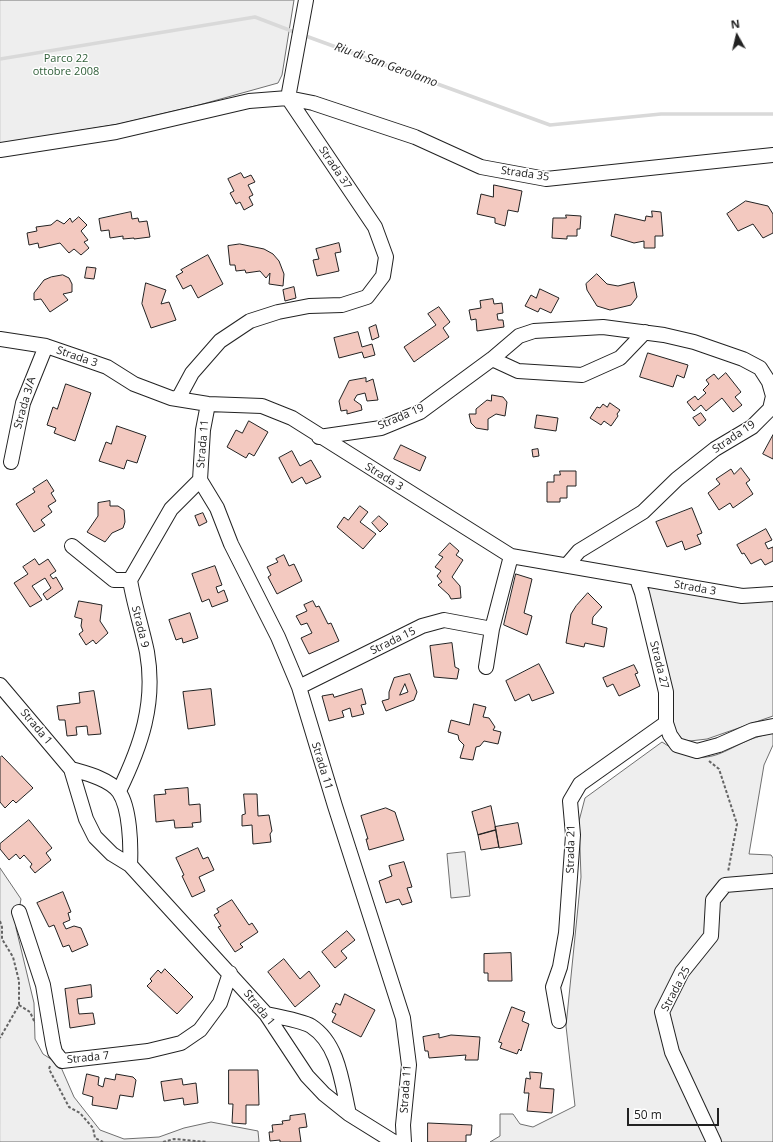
<!DOCTYPE html>
<html>
<head>
<meta charset="utf-8">
<style>
  body { margin:0 }
  #map { position:relative; width:773px; height:1142px; overflow:hidden; background:#fff; font-family:"Open Sans",sans-serif }
  canvas { display:block }
  .north { position:absolute; left:717px; top:16px; width:40px; height:40px; -webkit-text-stroke:3px #fff; paint-order:stroke; rotate:352deg; font-size:11px; font-weight:700; line-height:16px; text-align:center; color:#222 }
  .north::after { content:''; display:block; margin:auto; width:14px; height:18px; background:#222; clip-path:polygon(50% 0,100% 100%,50% 72%,0 100%) }
  .scale { position:absolute; left:627px; top:1108px; width:92px; height:18px; box-sizing:border-box; border:2px solid #222; border-top:0; padding-left:5px; font-size:12px; line-height:14px; white-space:nowrap; color:#222; -webkit-text-stroke:3px #fff; paint-order:stroke }
</style>
</head>
<body>
<div id="map">
<canvas width="773" height="1142"></canvas>
<div class="north">N</div>
<div class="scale">50 m</div>
</div>
<script>
const ctx = document.querySelector('canvas').getContext('2d');
ctx.lineJoin = 'round';
function fillPath(path, color) { ctx.fillStyle = color; ctx.fill(path, 'evenodd'); }
function strokePath(path, color, width, dash) { ctx.strokeStyle = color; ctx.lineWidth = width; ctx.lineCap = dash ? 'butt' : 'round'; ctx.setLineDash(dash || []); ctx.stroke(path); }
function write(font, color, halo, rows, align = 'center') {
  ctx.font = font + ' "Open Sans",sans-serif'; ctx.lineWidth = 3; ctx.setLineDash([]); ctx.textBaseline = 'middle'; ctx.strokeStyle = halo; ctx.fillStyle = color; for (const [text, x, y, turn = 0] of rows) {
    ctx.save(); ctx.translate(x, y); ctx.rotate((+turn || 0) * Math.PI / 180); ctx.textAlign = isNaN(turn) ? turn : align; if (halo) ctx.strokeText(text, 0, 0); ctx.fillText(text, 0, 0); ctx.restore();
  }
}
const green = new Path2D(`
  M0,0H294L282,75L278,83L199,105L119,124L0,144Z
  M655,585L773,597V716L707,739L690,741L683,740L674,729L672,705L647,593L649,588Z
  M773,733V745L764,765L749,854L771,855L773,858V874L760,875L763,886L773,888V1142H490L500,1136V1114H513L520,1124L533,1127L575,1106L566,1026L581,877L579,821L585,798L662,742C715,777 723,742 773,733Z
  M465,852L470,896L451,898L447,854Z
  M0,868L21,899L16,928L34,1003L35,1039L43,1054L60,1065L74,1097L100,1130L124,1139L159,1137L184,1128L211,1122L258,1131L259,1142H0Z`);
const stream = new Path2D(`
  M303,35L550,125L661,114H773
  M0,59L255,17L297,33`);
const building = new Path2D(`
  M241,173L244,178L251,175L255,182L248,185L253,195L249,197L253,205L244,210L240,202L236,204L230,193L234,191L228,179Z
  M494,185L522,191L518,212L508,210L505,226L495,223V218L477,214L481,194L493,197Z
  M746,201L768,206L773,214V233L763,238L753,224L738,231L727,214Z
  M652,211L661,212L663,236H655V248H644V241L634,243L611,236L615,214L645,221L646,216L652,217Z
  M131,212L132,219L138,218L139,222L147,221L150,237L134,239V238L123,239V236L110,238L109,230L101,231L99,219Z
  M566,215L581,216L580,229H577V236H567V239L552,238L553,218H566Z
  M79,217L87,225L81,231L88,240L84,242L89,248L81,255L74,249L69,253L60,243L39,248L38,243L29,245L27,233L37,231L36,227L51,225L57,220L64,224L70,218L72,222Z
  M339,243L341,252L335,253L339,271L317,276L313,260L319,259L316,249Z
  M240,244L264,249L273,254L279,261L284,274L283,286L269,284L270,273L266,278L260,271L246,273L245,270L236,271L235,265H230L228,246Z
  M208,255L223,284L198,298L191,285L183,289L176,276L183,272L181,270Z
  M87,267L96,268L94,279L85,278Z
  M597,274L607,284L618,286L634,282L637,297L631,305L610,310L597,306L587,290L586,284Z
  M63,275L69,278L72,284V292L63,294L68,300L50,312L41,299L34,300V293L44,280L51,277Z
  M146,283L166,290L161,304L169,302L176,320L151,328L142,304Z
  M294,287L296,298L285,301L283,290Z
  M540,289L559,298L551,313L540,308L538,312L525,306L531,295L536,298Z
  M493,299L494,304L502,303L503,313L497,314L498,320H503L504,327L477,331L476,319L471,320L469,310L481,308L480,301Z
  M439,307L450,322L443,328L449,337L414,362L404,347L436,325L428,314Z
  M376,325L379,337L372,340L369,328Z
  M358,332L362,347L372,344L375,355L364,358L362,352L339,358L334,338Z
  M648,353L688,365L684,378L677,375L673,387L640,377Z
  M726,373L741,392L735,397L742,405L733,412L722,398L706,411L701,405L694,411L687,402L695,396L698,400L706,393L703,390L709,384L706,380L714,374L718,379Z
  M366,378V382L373,379L378,400L367,401L365,393L357,395L354,400L361,405L362,410L347,414V410L341,411L339,401L349,381Z
  M66,384L91,393L75,441L54,433L56,428L47,425L53,407L57,409Z
  M492,395L503,397L507,402L505,416L496,414L488,419V430L476,428L471,423L469,414H476V409L487,400L491,401Z
  M610,403L620,410L617,414L618,416L611,426L604,421L601,425L590,418L597,407L600,408L603,404L607,407Z
  M701,413L706,420L699,426L693,418Z
  M537,415L558,418L556,431L535,428Z
  M249,421L268,432L254,456L249,453L246,458L227,447L236,430L242,433Z
  M117,426L146,436L137,463L127,460L124,469L99,461L106,442L111,444Z
  M773,435V459L763,454Z
  M401,445L426,457L420,471L394,459Z
  M538,449L539,456L533,457L532,450Z
  M292,451L300,466L311,460L321,477L306,484L302,477L292,483L279,458Z
  M741,468L750,480L746,483L753,494L733,508L730,503L719,510L708,493L720,484L716,479L731,469L734,474Z
  M560,471H576V486H567V498H560V502H547V482H554V475H560Z
  M47,480L54,491L51,493L56,501L48,506L52,512L41,520L45,525L34,532L16,504L35,492L33,489Z
  M110,501V506H118L124,510L125,522L123,528L112,533L105,542L87,532L98,516V503Z
  M360,506L368,512L360,522L376,534L363,549L337,527L344,517L348,520Z
  M692,508L702,533L697,535L701,544L685,550L682,541L667,547L656,522Z
  M203,513L207,522L199,526L195,516Z
  M379,516L388,524L380,532L372,523Z
  M766,529L772,540L765,543L768,549L773,547V561L765,565L761,559L751,564L744,553L742,554L737,545Z
  M450,543L459,551L456,555L463,560L452,577L460,586L461,598L451,599L449,595L438,585L442,582L437,576L441,571L435,567L443,557L439,555Z
  M284,555L289,566L294,564L302,581L277,594L268,577L271,575L267,567L278,562L276,559Z
  M35,559L39,565L48,559L56,571L50,575L53,579L56,577L63,589L47,600L43,594L51,588L45,578L32,586L42,600L30,607L14,583L28,574L23,567Z
  M215,566L222,585L216,587L218,593L224,590L228,601L212,607L209,599L202,602L192,574Z
  M516,574L532,579L524,613L532,616L527,635L504,625Z
  M588,593L602,607L593,617L592,624L607,628L604,647L585,643L584,647L566,643L571,614L576,606Z
  M79,601L102,605L100,621L108,633L96,644L93,640L86,645L79,634L83,631L81,626L82,619L75,617Z
  M313,601L316,607L319,606L328,624L331,623L339,641L309,654L301,638L312,633L307,623L301,625L296,616L307,611L304,605Z
  M190,613L198,638L183,643L182,638L176,640L169,620Z
  M452,643L455,667L459,669L457,679L434,677L430,646Z
  M539,664L554,693L532,701L529,694L515,701L506,681Z
  M634,665L638,673L635,674L640,686L619,696L613,684L607,687L603,678Z
  M410,674L417,692L414,700L386,711L382,701L389,699V692L394,678ZM405,684L408,692L400,695Z
  M211,689L215,725L188,729L183,692Z
  M362,689L366,704L361,705L364,714L352,717L350,708L342,711L344,717L329,721L322,696L333,694L334,697Z
  M94,691L101,734L88,735L87,726L76,727L77,735L67,736L65,720H59L57,706L80,703L79,693Z
  M474,704L486,707L483,717L489,718L495,727L493,730L501,732L498,744L484,741L480,746L476,747L473,760L460,758L464,745L459,740L458,735L448,732L451,720L469,725Z
  M2,756L33,788L16,803L13,800L5,808L0,802V758Z
  M188,788L189,805L200,804L201,822L192,823L193,827L175,828L174,820L156,822L154,795L166,794L165,790Z
  M244,794H257L258,816L269,815L272,831L270,834L271,842L253,844L252,825L242,826V815L245,814Z
  M491,806L496,830L478,835L472,812Z
  M386,808L395,812L404,840L369,850L366,839H368L361,816Z
  M29,820L52,848L46,853L51,860L35,873L30,867L32,864L24,855L20,859L16,854L9,860L0,849V844Z
  M518,823L522,844L499,848L495,827Z
  M496,830L499,847L481,850L478,835Z
  M198,848L203,859L208,857L214,870L199,877L205,891L192,897L182,876L184,875L176,858Z
  M404,862L412,887L407,888L412,902L402,905L399,899L386,903L379,881L392,876L389,866Z
  M63,892L71,912L68,913L70,920L63,923L66,929L74,926L81,928L88,945L72,952L69,945L63,947L54,925L49,927L37,903Z
  M232,900L249,925L252,923L258,932L240,944L243,947L235,952L218,927L221,926L214,915L219,912L217,909Z
  M347,931L355,940L341,951L347,958L335,968L322,952Z
  M511,953L512,981H488V973H484V954Z
  M284,959L300,979L309,971L320,986L295,1007L268,972Z
  M165,969L193,997L177,1014L147,986L152,981L150,979L158,970L161,973Z
  M91,985L92,997L77,999L79,1014L93,1013L95,1024L70,1028L65,989Z
  M345,994L375,1010L361,1037L332,1022L336,1014L332,1012L336,1003L340,1005Z
  M512,1007L525,1012L522,1021L529,1024L521,1051L519,1049L517,1054L500,1048L502,1043L499,1042Z
  M439,1034V1038L451,1035L480,1037L478,1060H465L466,1055L429,1058L428,1051H425L423,1037Z
  M229,1070H258L259,1105H246V1124L232,1123L233,1104H229Z
  M530,1072L542,1073L540,1088L554,1089L552,1113L527,1111L529,1093H524L526,1078L530,1079Z
  M87,1074L99,1077L98,1085L103,1087L105,1078L115,1080L116,1074L133,1077L136,1080L133,1097L120,1095L117,1109L92,1105L93,1097L83,1094Z
  M182,1079L183,1085L196,1083L198,1103L184,1105L183,1098L164,1101L161,1082Z
  M305,1114L307,1127L299,1128L301,1142H280V1140L270,1141L269,1132H273L272,1125L283,1124L282,1121L290,1120V1116Z
  M428,1123L472,1125L471,1135H466V1142H428Z`);
const path = new Path2D(`
  M709,761L719,769L737,824L728,872
  M0,921L2,927V939L13,957L19,981V1005L0,1038
  M19,1005L30,1012L35,1023
  M50,1066L49,1069L69,1107L80,1113L93,1128L95,1138L103,1142
  M163,1142L174,1139L207,1142`);
const minor = new Path2D(`
  M288,98L306,0
  M0,150L116,132L249,101L288,98L313,103L415,137L481,167L546,179L773,155
  M0,339L46,346L84,359L107,367L134,384L171,398L208,404L262,406L292,418L511,556L742,596L773,594
  M492,359L518,371L582,375L620,358L645,332
  M178,399L192,373L220,341L250,321L278,312L309,306L342,305L367,297L383,276L386,257L375,227L288,98
  M208,404L203,430L200,480L217,508L231,544L278,637L299,687L335,806L403,1018L409,1065L403,1125L404,1142
  M319,437L381,428L420,412L492,359L519,336L534,331L603,327L664,335L694,342L743,359L760,368L769,382L773,396L770,409L752,427L715,449L677,479L643,512L579,551L567,565
  M11,462L23,403L46,346
  M72,546L114,580H130
  M637,579L642,593L666,692V723L670,735L677,745L697,751L719,745L753,730L773,726
  M486,667L492,629L511,556
  M0,685L71,769L86,819L95,837L112,854L130,865L266,1014L307,1076L324,1094L349,1114L394,1142
  M299,687L422,626L444,620L492,629
  M71,769C85,773 110,779 119,792C130,808 131,846 130,865
  M119,791C141,746 156,703 147,652C142,628 134,604 130,580L171,509L200,480
  M19,912L43,985L53,1044L55,1052L62,1061L148,1051L181,1043L200,1030L220,1003L230,973
  M266,1014C276,1016 303,1021 311,1026C339,1044 342,1084 349,1114
  M559,1021L553,987L560,967L566,933L573,835L570,801L580,784L666,723
  M714,1142L672,1052L662,1012L682,972L711,936L713,900L725,885L773,881`);
const parkNames = [
  ["Parco 22",66,59],
  ["ottobre 2008",66,72]
];
const streetNames = [
  ["Strada 37",335,168,56],
  ["Strada 35",525,174,8],
  ["Strada 3",77,357,19],
  ["Strada 3/A",25,403,-74],
  ["Strada 19",401,417,-23],
  ["Strada 19",734,437,-34],
  ["Strada 11",203,444,-85],
  ["Strada 3",384,477,32],
  ["Strada 3",695,588,10],
  ["Strada 9",140,627,76],
  ["Strada 15",393,641,-26],
  ["Strada 27",659,665,76],
  ["Strada 1",36,727,50],
  ["Strada 11",322,766,73],
  ["Strada 21",571,849,-89],
  ["Strada 25",676,989,-62],
  ["Strada 1",259,1008,51],
  ["Strada 7",88,1058,-6],
  ["Strada 11",406,1089,-86]
];
const waterNames = [
  ["Riu di San Gerolamo",386,65,20]
];
fillPath(green, '#eee');
strokePath(green, '#6f6f6f', 1);
strokePath(stream, '#d9d9d9', 3.5);
fillPath(building, '#f3c9c0');
strokePath(building, '#222', 1);
strokePath(minor, '#222', 16);
strokePath(path, '#646464', 2, [3, 2]);
strokePath(minor, '#fff', 14);
write('11px', '#2f5e38', '#fff', parkNames);
write('11px', '#222', '#fff', streetNames);
write('italic 12px', '#222', '#fff', waterNames);
</script>
</body>
</html>
